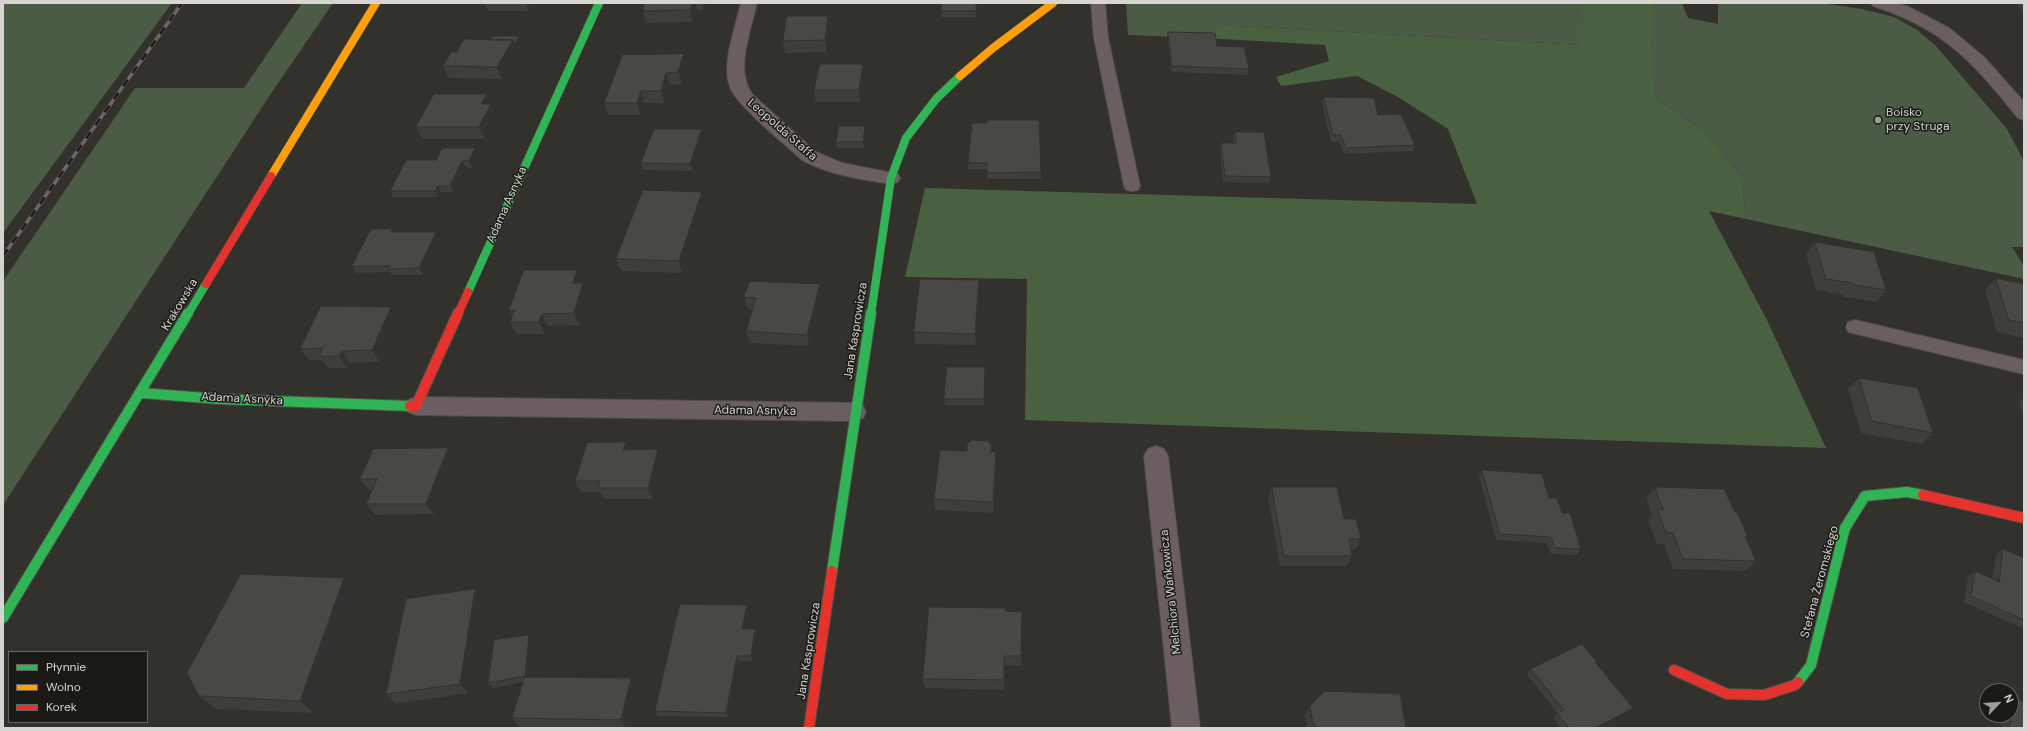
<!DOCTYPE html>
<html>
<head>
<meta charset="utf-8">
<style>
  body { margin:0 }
  #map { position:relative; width:2027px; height:731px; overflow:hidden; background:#32312c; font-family:"DM Sans",sans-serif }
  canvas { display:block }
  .frame { position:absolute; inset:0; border:4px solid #d7d5cf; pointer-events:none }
  .legend { position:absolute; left:8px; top:651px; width:140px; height:72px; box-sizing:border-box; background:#1b1a16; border:1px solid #666560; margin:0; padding:5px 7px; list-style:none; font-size:12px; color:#d7d5cf }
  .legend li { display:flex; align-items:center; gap:8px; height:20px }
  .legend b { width:20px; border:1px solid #666560 }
  .north { position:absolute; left:1979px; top:683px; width:40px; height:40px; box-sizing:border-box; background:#1b1a16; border:1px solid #666560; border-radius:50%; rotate:65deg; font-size:11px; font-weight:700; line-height:16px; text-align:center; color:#d7d5cf }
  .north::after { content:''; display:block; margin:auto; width:14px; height:18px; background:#9d9c96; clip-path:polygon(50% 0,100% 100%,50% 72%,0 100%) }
</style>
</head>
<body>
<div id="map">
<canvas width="2027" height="731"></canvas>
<div class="frame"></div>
<ul class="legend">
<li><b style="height:5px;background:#30b455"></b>Płynnie</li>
<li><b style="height:5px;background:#ff9f0a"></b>Wolno</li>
<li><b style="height:5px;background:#e5322d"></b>Korek</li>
</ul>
<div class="north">N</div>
</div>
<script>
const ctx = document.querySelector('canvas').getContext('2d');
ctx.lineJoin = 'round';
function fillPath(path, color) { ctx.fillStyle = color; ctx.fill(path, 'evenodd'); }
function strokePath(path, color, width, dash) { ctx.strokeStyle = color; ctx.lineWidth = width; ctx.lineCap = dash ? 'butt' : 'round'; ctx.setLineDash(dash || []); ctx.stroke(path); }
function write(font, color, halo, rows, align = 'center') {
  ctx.font = font + ' "DM Sans",sans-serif'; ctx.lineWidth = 3; ctx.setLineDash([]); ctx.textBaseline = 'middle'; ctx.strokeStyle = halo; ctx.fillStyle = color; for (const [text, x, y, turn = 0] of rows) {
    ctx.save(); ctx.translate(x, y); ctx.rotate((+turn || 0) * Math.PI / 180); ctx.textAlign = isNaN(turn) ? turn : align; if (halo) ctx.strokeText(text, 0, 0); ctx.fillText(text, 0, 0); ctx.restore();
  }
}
const green = new Path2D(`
  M3,3H172L3,233Z
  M302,3H333L270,95L3,505V281L135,88H244Z
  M1126,3H1574L1582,17V45L1220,25L1205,38L1128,35Z
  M1655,3H1682L1688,18L1718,24V3H1821L1862,9L1894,17L1917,30L1935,45L2007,129L2024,161V247H2012L2024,266V279L1746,219L1741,174L1704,131L1656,98C1652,67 1648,34 1655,3Z`);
const forest = new Path2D(`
  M1574,3H1655C1649,34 1652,67 1656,98L1704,131L1741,174L1746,219L1709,211L1767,320L1826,448L1025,420L1027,279L905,277L925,188L1477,204L1448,129L1398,97L1357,76L1281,86L1276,77L1329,61L1325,45L1205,38L1220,25L1582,45V17Z`);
const lane = new Path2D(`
  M1091,3H1105L1108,38L1140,186L1138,190L1132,191L1126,190L1124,186L1094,38Z
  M1855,320L2024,360V374L1848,332L1846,327L1848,322Z`);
const street = new Path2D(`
  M741,3H757C751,30 734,71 753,95L816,152L842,163L898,174L900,178L898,182L891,184C860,179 830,175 802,160C786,145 736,105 730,87C721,64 736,26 741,3Z
  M1871,3H1896L1909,7L1949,28L1984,57L2024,102V120L2018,118C1973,62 1943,28 1873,6Z
  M416,397L855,403L863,406L866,412L863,418L855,421L416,415L408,412L405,406L408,400Z
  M1156,446L1164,449L1168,456L1200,728H1172L1144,456L1148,449Z`);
const fastFar1 = new Path2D(`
  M468,292L599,3
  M188,314L206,284
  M871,314L891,178L906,138L936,99L960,76`);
const fast = new Path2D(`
  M141,393L219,399L410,406
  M832,571L871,313
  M3,618L188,313
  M1798,682L1811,665L1845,528L1865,496L1907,492L1923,495`);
const slow = new Path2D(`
  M960,76L993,48L1053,3
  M271,176L376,3`);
const jamFar1 = new Path2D(`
  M206,284L271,176
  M458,314L468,292`);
const jam = new Path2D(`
  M410,406H416L458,313
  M1923,495L2024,518
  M1674,670L1727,694L1764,695L1795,685L1798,682
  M809,728L832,571`);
const rail = new Path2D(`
  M3,256L182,3`);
const wall = new Path2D(`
  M484,3H533L528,11H488Z
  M645,3H705L703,10H697L693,22L646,23L643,11Z
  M977,3L976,17H941V11Z
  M2020,3H2024V14L2017,6Z
  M828,16L830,28L827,52L785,53L783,41Z
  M1168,32L1217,46L1249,69L1248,75L1171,72L1168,39Z
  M519,36L522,42L517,51V52L502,79L449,78L443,66L456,52L490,40Z
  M622,55L687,66L682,84L670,85L664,103H644L641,115H608L604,103Z
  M863,64L864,76L860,102H816L814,90Z
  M487,94L496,116L485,139H422L416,127Z
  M1324,97L1378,115L1415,145L1413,151L1344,154L1339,142H1331L1322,103Z
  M987,123L1041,172V179H987V169H968V163Z
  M866,132L864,148H837L836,142Z
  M1235,132L1271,177L1269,183L1223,182L1220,149L1221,143H1234L1233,138Z
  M704,136L692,171L643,170L641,163Z
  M478,155L473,168H466L453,192H441L439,197H393L390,191L436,160Z
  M706,204L682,273L621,271L616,259Z
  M393,232H436L439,238L423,275H392L390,272L356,273L352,266Z
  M1815,242L1886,290L1876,302L1844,297L1843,295L1816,290L1806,254Z
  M1996,278L2024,284V338L1997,332L1985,290Z
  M582,281V283L588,295L579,325L547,326L545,334H517L510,322L512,317L509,310Z
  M980,292L976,345L915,344L914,332Z
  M822,296L809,346L750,343L746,331L753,309H748L744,297Z
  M391,307L399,318L380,362L350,363L347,368H328L322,360H309L300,349Z
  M985,373L984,405H945L944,399Z
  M1859,378L1933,433L1921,444L1861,433L1848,389Z
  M2024,398V420L2019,402Z
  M992,445V452L997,463L993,513L935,510L934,499Z
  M448,448L455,460L434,514L375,515L366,504L372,490H369L360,479Z
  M629,450L663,461L653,499H604L600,492H581L575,481Z
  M1482,470L1549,498L1562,513L1581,549L1577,555L1551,554L1547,543L1496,540L1479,476Z
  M1272,487L1344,519L1361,539L1356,549H1351L1352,556L1347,566H1280L1268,498Z
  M1655,487L1735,512L1748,537L1746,539L1756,561L1745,571L1673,569L1664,544H1657L1648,520L1652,515L1646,498Z
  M2003,549L2024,558V629L1964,602L1968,577L1975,571L1992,579L1996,555Z
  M475,589L483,599L468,693L396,704L386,694Z
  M357,592L315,713L217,709L199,696Z
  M749,610L745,629H755L757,635L753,661H739L729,717L658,716L655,711Z
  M1006,611L1022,612L1021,666L1004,665V690L925,688L923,679Z
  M533,640L529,677L639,691L630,728H521L512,718L523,682L493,688L488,683Z
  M1597,662L1595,663L1633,708L1628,713L1599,728H1561L1553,718L1557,713L1527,674L1531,669Z
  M1310,706L1406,728H1307L1305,715Z
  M1995,715H2011L2024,728H2002V725Z`);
const shadedWall = new Path2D(`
  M525,3H533L528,11Z
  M693,3H695L697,10L693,22L690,10Z
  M702,3H705L703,10Z
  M828,16L830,28L827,52L825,40Z
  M519,36L522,42L517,51V52L502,79L497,67L513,40Z
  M684,54L687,66L682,84L678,72Z
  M863,64L864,76L860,102L859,90Z
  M666,73L670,85L664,103L661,91Z
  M641,91L644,103L641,115L637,103Z
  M487,94L496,116L485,139L479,127L481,104Z
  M865,126L866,132L864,148L863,142Z
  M702,129L704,136L692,171L690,164Z
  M475,148L478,155L473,168L469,161Z
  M462,161L466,168L453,192L450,186Z
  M438,186L441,192L439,197L435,191Z
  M702,192L706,204L682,273L679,261Z
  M436,232L439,238L423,275L419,268Z
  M577,270L582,281L578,295L573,283Z
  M979,280L980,292L976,345L975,334Z
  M583,283L588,295L579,325L574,313Z
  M820,284L822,296L809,346L807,335Z
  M391,307L399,318L380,362L372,350Z
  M542,314L547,326L545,334L539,322Z
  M342,351L350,363L347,368L339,356Z
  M626,442L631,454L623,450Z
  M448,448L455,460L434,514L426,504Z
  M658,449L663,461L653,499L648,488Z
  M996,452L997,463L993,513V502Z
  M344,578L357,592L315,713L300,701Z
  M475,589L483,599L468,693L460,684Z
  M747,605L749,610L744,635L742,629Z
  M755,629L757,635L753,661L751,656Z
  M529,635L533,640L529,681L525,676Z
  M737,656L739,661L729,717L726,713Z
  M631,678L639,691L630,728H626L621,720Z
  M1633,708L1628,713L1599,728H1595Z`);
const building = new Path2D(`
  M645,3H693L690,10L643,11Z
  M942,3H976V11H941Z
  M787,16H828L825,40L783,41Z
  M1168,32L1215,33L1217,46L1244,47L1249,69L1172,66Z
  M493,36H519L514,45L513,40H490Z
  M464,39L513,40L497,67L443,66L451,52H456Z
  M684,54L678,72L666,73L661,91H641L637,103H604L622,55Z
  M820,64H863L859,90H814Z
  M434,94H487L481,104H491L479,127H416Z
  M1324,97L1374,98L1378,115L1401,114L1415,145L1346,148L1341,135H1333Z
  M987,120H1039L1041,172L987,173V163H968L972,123H987Z
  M839,126H865L863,142H836Z
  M654,129H702L690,164L641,163Z
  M1235,132H1264L1271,177L1225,176L1221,143H1236Z
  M442,148H475L469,161H462L450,186H438L435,191H390L406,160H436Z
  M643,190L702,192L679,261L616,259Z
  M371,229H392L391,232H436L419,268L388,269L390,266H352Z
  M1815,242L1874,252L1886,290L1854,285L1853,283L1826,279Z
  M524,270H577L573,283H583L574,313L542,314L539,322H510L515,310H509Z
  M1996,278L2024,284V323L2009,320Z
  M920,279L979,280L975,334L914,332Z
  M750,281L820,284L807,335L746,331L756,298L744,297Z
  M321,306L391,307L372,350L342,351L339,356H319L323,348L300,349Z
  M947,367H985L984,399H944Z
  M1859,378L1918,388L1933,433L1872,421Z
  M973,440L987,441L992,445L990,452H996L993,502L934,499L940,450L967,451V444Z
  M626,442L623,450L658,449L648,488H598L600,481H575L587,443Z
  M448,448L426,504H366L377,479H360L373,449Z
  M1482,470L1542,474L1549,498H1557L1562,513H1570L1581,549L1555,548L1551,537L1500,534Z
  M1272,487H1337L1344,519H1356L1361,539H1349L1352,556H1284Z
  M1655,487L1724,489L1735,512H1737L1748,537L1745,536L1756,561L1683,559L1673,533H1666L1657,509L1663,510Z
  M2003,549L2024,558V620L1971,596L1975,571L1999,582Z
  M241,574L344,578L300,701L199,696L187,673Z
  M475,589L460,684L386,694L406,599Z
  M680,604L747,605L742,629H755L751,656H737L726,713L655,711Z
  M929,607L1005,608L1006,611L1022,612L1021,656H1004V680L923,679Z
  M529,635L525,676L488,683L494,640Z
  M1582,644L1597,662H1595L1633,708L1595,728H1569L1557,713L1564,710L1531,669Z
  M525,677L631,678L621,720L512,718Z
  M1325,691L1400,694L1406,728H1318L1313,724L1310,706Z
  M2018,697L2024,704V728H2009L2011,720L2007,715H2011V698Z`);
const markers = [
  [1878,120,4,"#9d9c96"]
];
const poiNames = [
  ["Boisko",1886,113],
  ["przy Struga",1886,127]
];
const streetNames = [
  ["Leopolda Staffa",782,130,41],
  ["Adama Asnyka",507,205,-66],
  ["Krakowska",180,305,-59],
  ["Jana Kasprowicza",856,331,-81],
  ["Adama Asnyka",242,399,3],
  ["Adama Asnyka",755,411,1],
  ["Stefana Żeromskiego",1820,582,-75],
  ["Melchiora Wańkowicza",1171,592,-96],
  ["Jana Kasprowicza",809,651,-81]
];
fillPath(green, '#4c5b46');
fillPath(forest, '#4a6141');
strokePath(lane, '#4f4e4a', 2);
strokePath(street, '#4f4e4a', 2);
strokePath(fastFar1, '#4f4e4a', 9);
strokePath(fast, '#4f4e4a', 12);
strokePath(slow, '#4f4e4a', 9);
strokePath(jamFar1, '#4f4e4a', 9);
strokePath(jam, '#4f4e4a', 12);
fillPath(lane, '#6b5e61');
fillPath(street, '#6b5e61');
strokePath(fastFar1, '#30b455', 8);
strokePath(fast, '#30b455', 10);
strokePath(slow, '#ff9f0a', 8);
strokePath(jamFar1, '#e5322d', 8);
strokePath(jam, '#e5322d', 10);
strokePath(rail, '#6e6665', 3.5);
strokePath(rail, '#1b1a16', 2.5, [8]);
fillPath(wall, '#403e3a');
fillPath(shadedWall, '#343230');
fillPath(building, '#4a4844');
strokePath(building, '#343230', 1);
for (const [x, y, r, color] of markers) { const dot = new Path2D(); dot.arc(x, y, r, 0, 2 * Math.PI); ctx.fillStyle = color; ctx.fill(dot); strokePath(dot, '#1b1a16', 1.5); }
write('12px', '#d7d5cf', '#1b1a16', poiNames, 'left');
write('12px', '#d7d5cf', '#1b1a16', streetNames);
</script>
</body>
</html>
